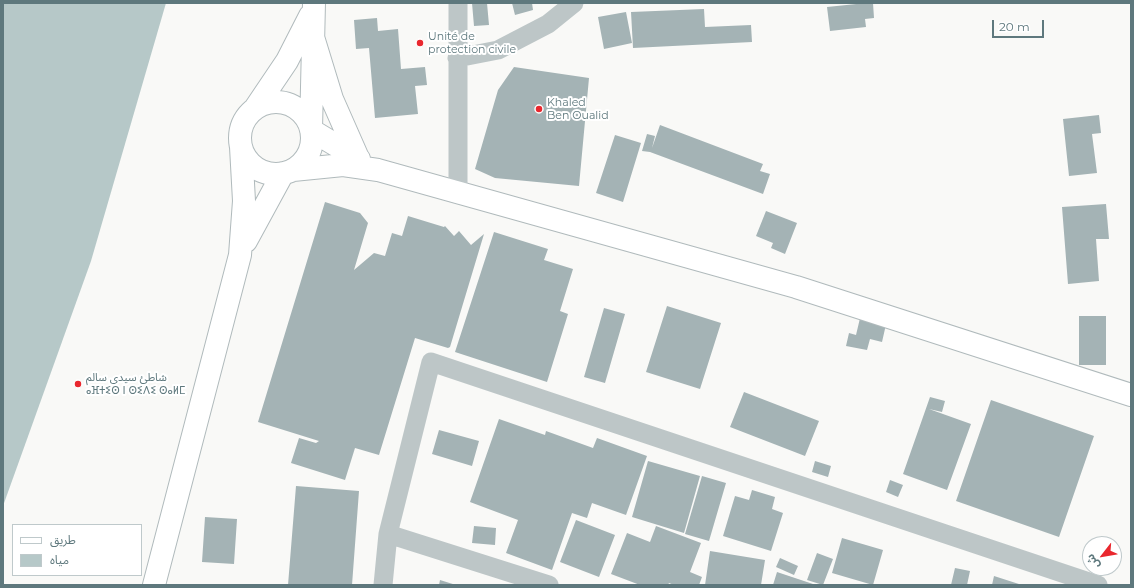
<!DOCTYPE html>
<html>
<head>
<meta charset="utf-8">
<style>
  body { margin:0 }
  #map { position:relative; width:1134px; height:588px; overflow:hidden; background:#f9f9f7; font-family:Montserrat,"Noto Sans Arabic",sans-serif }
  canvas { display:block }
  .frame { position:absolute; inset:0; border:4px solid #5e787d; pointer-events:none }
  .legend { position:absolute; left:12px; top:524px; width:130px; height:52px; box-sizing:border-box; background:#fff; border:1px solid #bfc9cb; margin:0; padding:5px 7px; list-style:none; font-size:12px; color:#5e787d }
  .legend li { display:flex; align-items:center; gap:8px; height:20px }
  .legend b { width:20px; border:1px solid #bfc9cb }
  .north { position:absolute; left:1082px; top:536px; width:40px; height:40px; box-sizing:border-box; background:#fff; border:1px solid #bfc9cb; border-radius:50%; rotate:239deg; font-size:11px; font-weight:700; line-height:16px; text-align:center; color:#5e787d }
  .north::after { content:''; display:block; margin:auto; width:14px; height:18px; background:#e9272e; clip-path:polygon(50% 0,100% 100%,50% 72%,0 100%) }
  .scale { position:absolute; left:992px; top:20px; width:52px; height:18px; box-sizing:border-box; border:2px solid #5e787d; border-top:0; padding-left:5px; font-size:12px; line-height:14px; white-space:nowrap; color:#5e787d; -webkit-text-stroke:3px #fff; paint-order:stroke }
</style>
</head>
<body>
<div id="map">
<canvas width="1134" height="588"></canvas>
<div class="frame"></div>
<ul class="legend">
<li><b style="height:5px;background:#fff"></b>طريق</li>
<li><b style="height:11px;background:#b6c8c8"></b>مياه</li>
</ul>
<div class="north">ش</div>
<div class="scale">20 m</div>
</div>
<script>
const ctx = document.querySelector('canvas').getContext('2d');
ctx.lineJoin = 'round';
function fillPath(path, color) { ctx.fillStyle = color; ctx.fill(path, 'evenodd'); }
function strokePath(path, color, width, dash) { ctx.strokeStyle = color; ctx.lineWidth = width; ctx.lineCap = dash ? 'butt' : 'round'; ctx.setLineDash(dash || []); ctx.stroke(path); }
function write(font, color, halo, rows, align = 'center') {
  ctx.font = font + ' Montserrat,"Noto Sans Arabic","Noto Sans Tifinagh",sans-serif'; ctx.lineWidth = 4; ctx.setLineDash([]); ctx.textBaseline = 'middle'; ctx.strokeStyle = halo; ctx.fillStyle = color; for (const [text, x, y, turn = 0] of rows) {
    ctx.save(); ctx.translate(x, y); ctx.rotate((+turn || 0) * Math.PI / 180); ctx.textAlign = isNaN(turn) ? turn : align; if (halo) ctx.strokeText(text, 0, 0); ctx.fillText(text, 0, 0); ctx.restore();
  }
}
const water = new Path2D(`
  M3,3H166L91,261L3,506Z`);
const building = new Path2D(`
  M472,3H487L489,25L474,26Z
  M512,3H532L533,10L515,15Z
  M866,3H873L874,18L865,19L866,27L830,31L827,7Z
  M704,9L705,27L751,25L752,42L633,48L631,12Z
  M626,12L632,43L604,49L598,17Z
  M377,18L378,31L398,29L401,69L425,67L427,85L415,86L418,114L375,118L369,48L356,49L354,20Z
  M514,67L589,78L579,186L495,178L475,169L498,90Z
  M1099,115L1101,133L1092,134L1097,173L1069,176L1063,119Z
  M660,125L763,164L760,171L770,174L763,194L650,152L642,151L647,134L655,136L652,148Z
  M615,135L641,143L623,202L596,193Z
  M325,202L360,213L368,223L354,270L374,253L385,256L392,233L402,236L408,216L444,227L445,226L454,236L459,231L471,245L484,234L450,347L448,348L415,338L379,455L355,448L345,480L291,463L299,438L316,443L319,441L258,422Z
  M1106,204L1109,239H1096L1099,281L1068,284L1062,207Z
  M766,211L797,223L785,254L771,248L773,243L756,236Z
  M494,232L548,249L544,260L573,269L560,311L568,314L547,382L455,352Z
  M667,306L721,323L700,389L646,372Z
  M604,308L625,314L605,383L584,377Z
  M861,314L887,320L882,342L870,339L867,350L846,346L849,333L856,335Z
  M1079,316H1106V365H1079Z
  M744,392L819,421L805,456L730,427Z
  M930,397L945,401L942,412L929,409L971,424L947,490L903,474Z
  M991,400L1094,436L1059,537L956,501Z
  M499,419L545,435L546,431L593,448L597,438L647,456L626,515L592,503L587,518L572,513L552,570L506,553L518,520L470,502Z
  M439,430L479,441L472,466L432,454Z
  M648,461L700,476L684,533L632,517Z
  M815,461L831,466L828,477L812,472Z
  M702,476L726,483L709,541L685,534Z
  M890,480L903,485L898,497L886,492Z
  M296,486L359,491L352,585H288Z
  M752,490L775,497L772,509L783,513L771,551L723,536L735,496L749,500Z
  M205,517L237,519L234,564L202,562Z
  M576,520L615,535L599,577L560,562Z
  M474,526L496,528L495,545L472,543Z
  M656,526L701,543L690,572L702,577L699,585H674L669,583L668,585H640L611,574L627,533L650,542Z
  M842,538L883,550L873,585L832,573Z
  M710,551L765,560L761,585H705Z
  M817,553L833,559L823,585L807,580Z
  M780,558L798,566L794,575L776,567Z
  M955,568L970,571L967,585H951Z
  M777,572L816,585H773Z
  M994,576L1022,585H992Z
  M440,580L456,585H439Z`);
const street = new Path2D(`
  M457,58L498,50L548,24L574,3
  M458,194V3
  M388,534L549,585
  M383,585L388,534L431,362L1098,585`);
const secondary = new Path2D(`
  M313,37L332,99L358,158
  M240 138a36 36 0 1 1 72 0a36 36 0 1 1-72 0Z
  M256,107L287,61L310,16
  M311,129L314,3
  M311,130L359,159
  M293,170L343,165L378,170L796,287L1131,395
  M246,241L283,173
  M154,585L240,255L244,201L241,147`);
const markers = [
  [420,43,4,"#e9272e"],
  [539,109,4,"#e9272e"],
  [78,384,4,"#e9272e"]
];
const poiNames = [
  ["Unité de",428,37],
  ["protection civile",428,50],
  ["Khaled",547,103],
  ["Ben Oualid",547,116],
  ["شاطئ سيدي سالم",86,378],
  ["ⴰⴼⵜⵉⵙ ⵏ ⵙⵉⴷⵉ ⵙⴰⵍⵎ",86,391]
];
fillPath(water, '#b6c8c8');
fillPath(building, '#a4b3b5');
strokePath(secondary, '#b0babc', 24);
strokePath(street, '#bdc6c7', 19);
strokePath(secondary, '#fff', 22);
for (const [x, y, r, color] of markers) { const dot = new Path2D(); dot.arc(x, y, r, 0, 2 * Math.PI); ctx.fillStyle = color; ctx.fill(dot); strokePath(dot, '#fff', 1.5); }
write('11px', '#5e787d', '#fff', poiNames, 'left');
</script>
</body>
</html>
